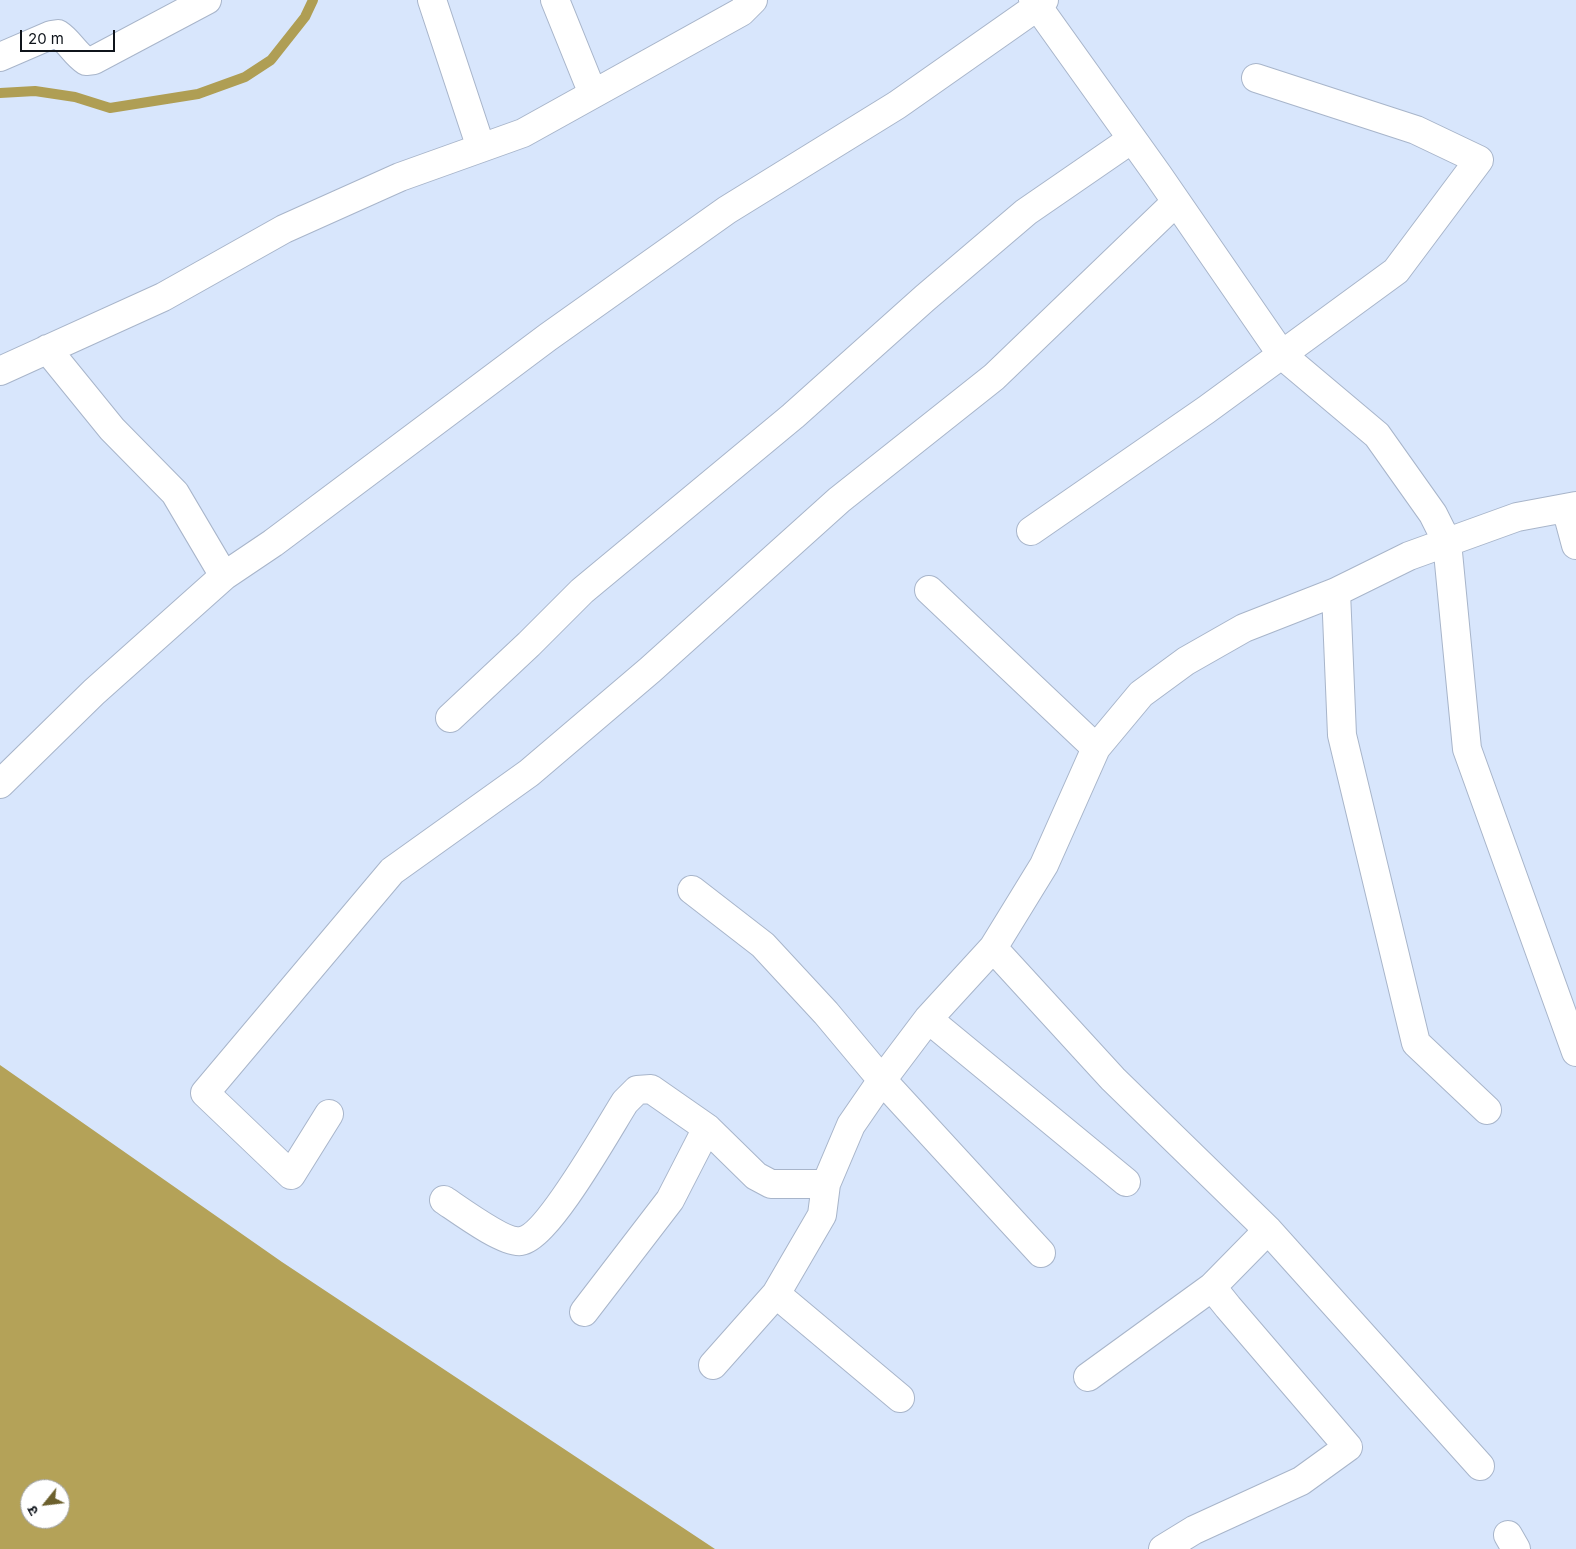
<!DOCTYPE html>
<html>
<head>
<meta charset="utf-8">
<style>
  body { margin:0 }
  #map { position:relative; width:1576px; height:1549px; overflow:hidden; background:#d8e6fc; font-family:Inter,"Noto Sans Devanagari",sans-serif }
  canvas { display:block }
  .north { position:absolute; left:20px; top:1479px; width:50px; height:50px; box-sizing:border-box; background:#fff; border:1px solid #9fa1a4; border-radius:50%; rotate:241deg; font-size:14px; font-weight:700; line-height:20px; text-align:center; color:#0f141b }
  .north::after { content:''; display:block; margin:auto; width:18px; height:22px; background:#6c602d; clip-path:polygon(50% 0,100% 100%,50% 72%,0 100%) }
  .scale { position:absolute; left:20px; top:30px; width:95px; height:22px; box-sizing:border-box; border:2px solid #0f141b; border-top:0; padding-left:6px; font-size:15px; line-height:18px; white-space:nowrap; color:#0f141b; -webkit-text-stroke:4px #fff; paint-order:stroke }
</style>
</head>
<body>
<div id="map">
<canvas width="1576" height="1549"></canvas>
<div class="north">उ</div>
<div class="scale">20 m</div>
</div>
<script>
const ctx = document.querySelector('canvas').getContext('2d');
ctx.lineJoin = 'round';
function fillPath(path, color) { ctx.fillStyle = color; ctx.fill(path, 'evenodd'); }
function strokePath(path, color, width, dash) { ctx.strokeStyle = color; ctx.lineWidth = width; ctx.lineCap = dash ? 'butt' : 'round'; ctx.setLineDash(dash || []); ctx.stroke(path); }
const forest = new Path2D(`
  M0,1065L282,1262L715,1549H0ZM30,1489H60V1519H30Z`);
const stream = new Path2D(`
  M0,93L35,91L75,97L110,108L198,94L245,77L271,60L305,17L313,0`);
const minor = new Path2D(`
  M432,0L481,148
  M555,0L593,94
  M1033,0L1158,175L1282,355L1377,435L1433,514L1447,542L1467,749L1576,1052
  M0,57L51,35L58,34C69,41 75,54 86,61L94,60L207,0
  M47,349L112,429L175,493L224,576
  M0,371L163,297L284,229L400,177L523,133L741,12L753,0
  M1566,508L1576,545
  M1031,531L1206,410L1396,271L1479,160L1416,130L1256,78
  M929,590L1096,748
  M1336,592L1342,735L1416,1043L1487,1110
  M450,718L529,644L582,591L793,416L925,298L1026,212L1132,139
  M0,784L94,692L224,576L273,543L548,337L727,210L897,105L1038,6L1044,0
  M692,890L763,945L826,1013L882,1080L1041,1253
  M993,948L1113,1079L1268,1230L1480,1466
  M928,1019L1126,1182
  M329,1114L291,1175L205,1093L392,871L529,773L650,670L839,500L994,377L1176,202
  M444,1200C459,1210 505,1244 521,1241C548,1237 609,1127 625,1102L637,1090L651,1089L707,1128L756,1176L771,1184H826
  M776,1294L900,1398
  M584,1312L670,1200L707,1128
  M713,1365L776,1294L822,1215L826,1184L851,1125L882,1080L928,1019L993,948L1044,865L1096,748L1141,694L1186,661L1244,628L1336,592L1409,556L1517,517L1576,506
  M1088,1377L1212,1287L1268,1230
  M1508,1535L1516,1549
  M1163,1549L1194,1530L1301,1481L1348,1447L1228,1307L1212,1287`);
fillPath(forest, '#b4a258');
strokePath(stream, '#af9e54', 10);
strokePath(minor, '#a8b5ca', 30);
strokePath(minor, '#fff', 28);
</script>
</body>
</html>
